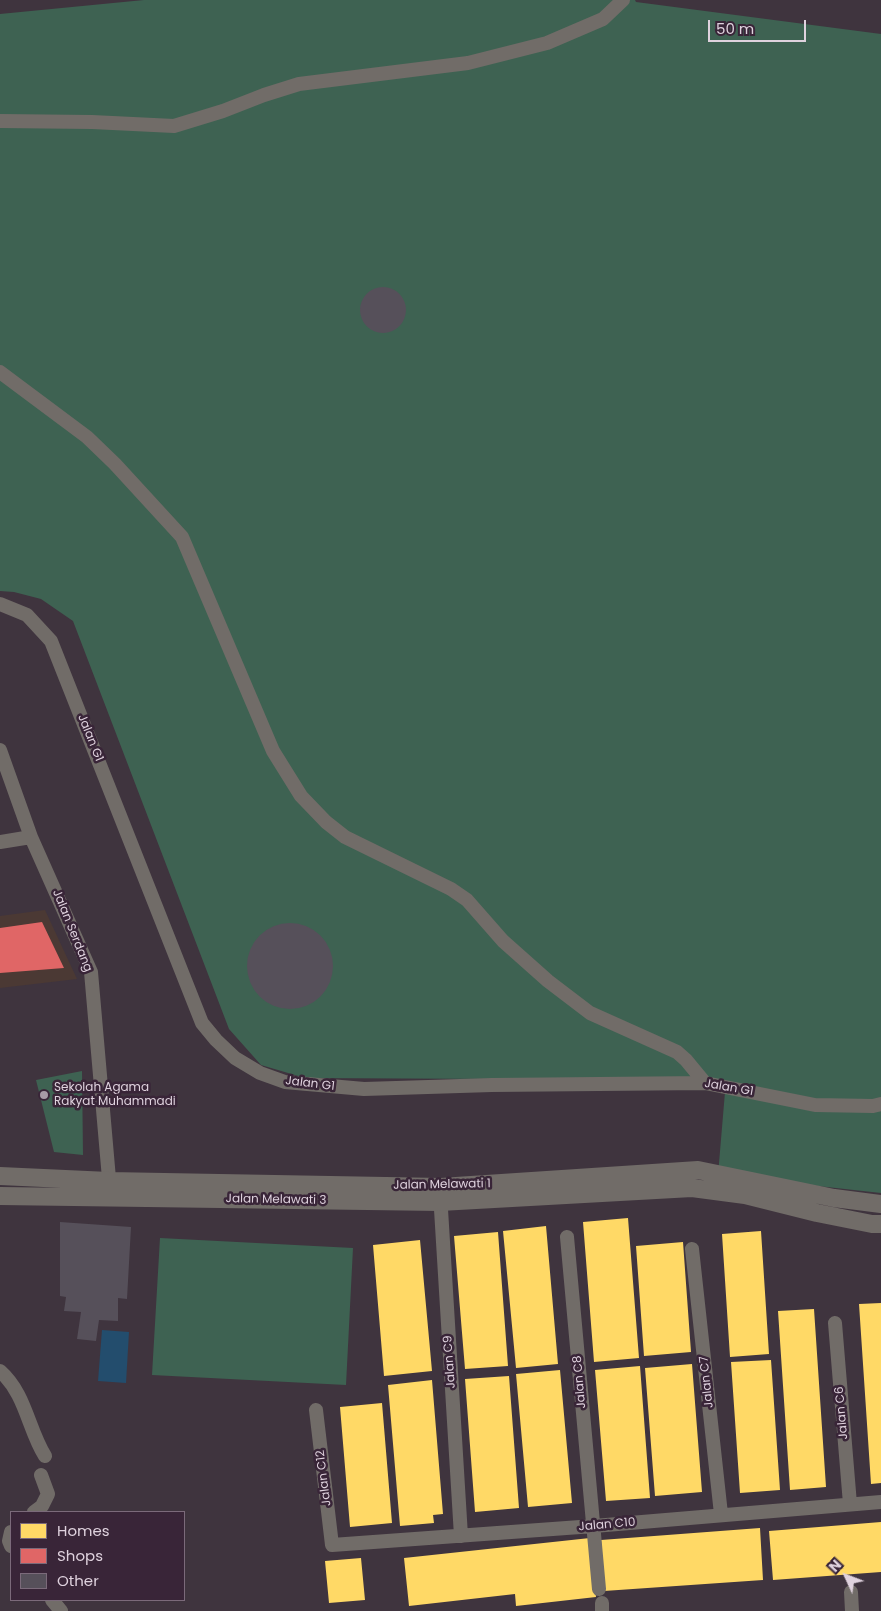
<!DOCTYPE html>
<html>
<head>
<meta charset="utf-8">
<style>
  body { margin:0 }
  #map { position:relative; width:881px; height:1611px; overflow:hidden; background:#3f343e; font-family:Poppins,sans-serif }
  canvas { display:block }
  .legend { position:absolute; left:10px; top:1511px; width:175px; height:90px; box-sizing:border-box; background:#392538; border:1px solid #7b6a7a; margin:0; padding:6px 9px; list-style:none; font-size:15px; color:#dfd2de }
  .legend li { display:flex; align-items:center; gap:10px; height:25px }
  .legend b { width:25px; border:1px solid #7b6a7a }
  .north { position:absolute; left:821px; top:1551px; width:50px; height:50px; -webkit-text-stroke:4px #392538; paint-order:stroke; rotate:313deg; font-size:14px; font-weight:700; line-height:20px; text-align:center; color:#dfd2de }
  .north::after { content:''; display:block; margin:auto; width:18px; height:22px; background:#dfd2de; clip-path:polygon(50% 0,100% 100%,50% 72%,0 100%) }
  .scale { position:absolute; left:708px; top:20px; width:98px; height:22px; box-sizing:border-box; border:2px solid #dfd2de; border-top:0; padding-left:6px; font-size:15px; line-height:18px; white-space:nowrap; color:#dfd2de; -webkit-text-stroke:4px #392538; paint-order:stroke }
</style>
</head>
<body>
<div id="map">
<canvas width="881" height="1611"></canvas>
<ul class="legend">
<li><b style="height:14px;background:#ffd966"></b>Homes</li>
<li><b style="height:14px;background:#e06666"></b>Shops</li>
<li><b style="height:14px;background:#56505a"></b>Other</li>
</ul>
<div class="north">N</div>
<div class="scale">50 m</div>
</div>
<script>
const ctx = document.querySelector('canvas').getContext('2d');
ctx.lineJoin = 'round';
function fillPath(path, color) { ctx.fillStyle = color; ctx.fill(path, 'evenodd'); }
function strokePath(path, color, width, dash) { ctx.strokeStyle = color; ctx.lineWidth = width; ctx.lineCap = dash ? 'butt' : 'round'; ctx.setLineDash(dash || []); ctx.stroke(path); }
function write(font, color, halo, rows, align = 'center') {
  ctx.font = font + ' Poppins,sans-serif'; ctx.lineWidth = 5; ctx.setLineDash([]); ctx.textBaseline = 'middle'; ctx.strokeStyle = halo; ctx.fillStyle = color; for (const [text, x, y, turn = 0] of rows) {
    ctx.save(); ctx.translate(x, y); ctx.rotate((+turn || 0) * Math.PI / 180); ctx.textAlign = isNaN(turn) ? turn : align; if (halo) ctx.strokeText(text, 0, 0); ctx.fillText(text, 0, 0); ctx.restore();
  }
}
const commercial = new Path2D(`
  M45,910L77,979L0,988V916Z`);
const green = new Path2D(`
  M144,0H635L636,2L881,34V1193L718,1175L725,1092L673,1082L499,1079L305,1078L261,1065L229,1029L73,621L41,599L14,592L0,591V14Z
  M82,1071L83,1155L54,1152L36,1080Z
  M160,1238L353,1248L346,1385L152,1375Z`);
const water = new Path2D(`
  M102,1330L129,1332L126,1383L98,1381Z`);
const homes = new Path2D(`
  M628,1218L639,1358L594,1362L583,1222Z
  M546,1226L558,1364L516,1368L503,1231Z
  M761,1231L769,1354L730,1357L722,1234Z
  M498,1232L508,1366L465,1369L454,1236Z
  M420,1240L432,1371L384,1376L373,1245Z
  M683,1242L691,1352L644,1356L636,1246Z
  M881,1303V1483L871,1484L859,1304Z
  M814,1309L826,1487L790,1490L778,1311Z
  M771,1360L780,1490L740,1493L731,1362Z
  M692,1364L702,1492L655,1496L645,1368Z
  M640,1366L650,1498L606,1501L595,1370Z
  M560,1370L572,1503L528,1507L516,1374Z
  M509,1376L519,1508L475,1512L465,1379Z
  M432,1380L443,1514L433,1515L434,1523L400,1526L388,1385Z
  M382,1403L392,1523L350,1527L340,1407Z
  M881,1522V1572L773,1580L769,1531Z
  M760,1528L763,1580L604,1591L601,1540Z
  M590,1538L596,1597L516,1606L515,1594L409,1606L404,1558Z
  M361,1558L365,1600L329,1603L325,1561Z`);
const shops = new Path2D(`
  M42,922L64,968L0,973V928Z`);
const building = new Path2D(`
  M360 310a23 23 0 1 1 46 0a23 23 0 1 1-46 0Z
  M247 966a43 43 0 1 1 86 0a43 43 0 1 1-86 0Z
  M60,1222L131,1227L127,1299L118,1298V1321L99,1320L96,1341L77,1339L81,1312L64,1311L66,1297L60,1296Z`);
const minor = new Path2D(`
  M0,121L92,122L174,126L223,111L264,95L299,84L468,63L547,43L603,19L623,0
  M0,372L87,437L115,464L182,537L273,751L301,796L326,822L345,837L451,889L467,900L503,941L548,981L590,1013L677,1052L686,1060L705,1083
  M0,604L27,615L51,641L202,1023L216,1040L235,1058L260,1073L285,1082L364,1089L492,1085L705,1083L815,1105L873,1106L881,1104
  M0,750L31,837L91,972L110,1190
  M0,842L31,837
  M440,1193L461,1536
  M567,1237L599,1589
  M692,1249L721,1514
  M835,1323L850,1504
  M0,1371C26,1394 28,1429 45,1456
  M316,1410L332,1545L594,1526L881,1502
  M34,1512L42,1506L48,1494L41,1475
  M11,1532L9,1541L11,1546
  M851,1592L852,1611
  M52,1600L61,1611
  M602,1603V1611`);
const tertiary = new Path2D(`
  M0,1176L109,1181L441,1187L698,1170L834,1198L881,1204
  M0,1196L440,1202L692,1188L745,1195L817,1213L872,1224H881`);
const markers = [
  [44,1095,5,"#a79ba6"]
];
const streetNames = [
  ["Jalan G1",90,738,68],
  ["Jalan Serdang",72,931,68],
  ["Jalan G1",310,1084,7],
  ["Jalan G1",729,1088,10],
  ["Jalan Melawati 1",442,1185,-1],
  ["Jalan Melawati 3",276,1200,1],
  ["Jalan C9",450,1362,-94],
  ["Jalan C8",580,1382,-95],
  ["Jalan C7",707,1382,-96],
  ["Jalan C6",842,1413,-95],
  ["Jalan C12",324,1478,-97],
  ["Jalan C10",607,1525,-5]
];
const poiNames = [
  ["Sekolah Agama",54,1088],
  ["Rakyat Muhammadi",54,1102]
];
fillPath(commercial, '#4b3934');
fillPath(green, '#3e6252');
fillPath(water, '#234d6d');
fillPath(homes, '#ffd966');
fillPath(shops, '#e06666');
fillPath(building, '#56505a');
strokePath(minor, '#716c68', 14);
strokePath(tertiary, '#716c68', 18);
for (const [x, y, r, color] of markers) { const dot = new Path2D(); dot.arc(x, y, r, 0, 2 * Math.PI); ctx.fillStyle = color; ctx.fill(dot); strokePath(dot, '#392538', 2); }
write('12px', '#dfd2de', '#392538', streetNames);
write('12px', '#dfd2de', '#392538', poiNames, 'left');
</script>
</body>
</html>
